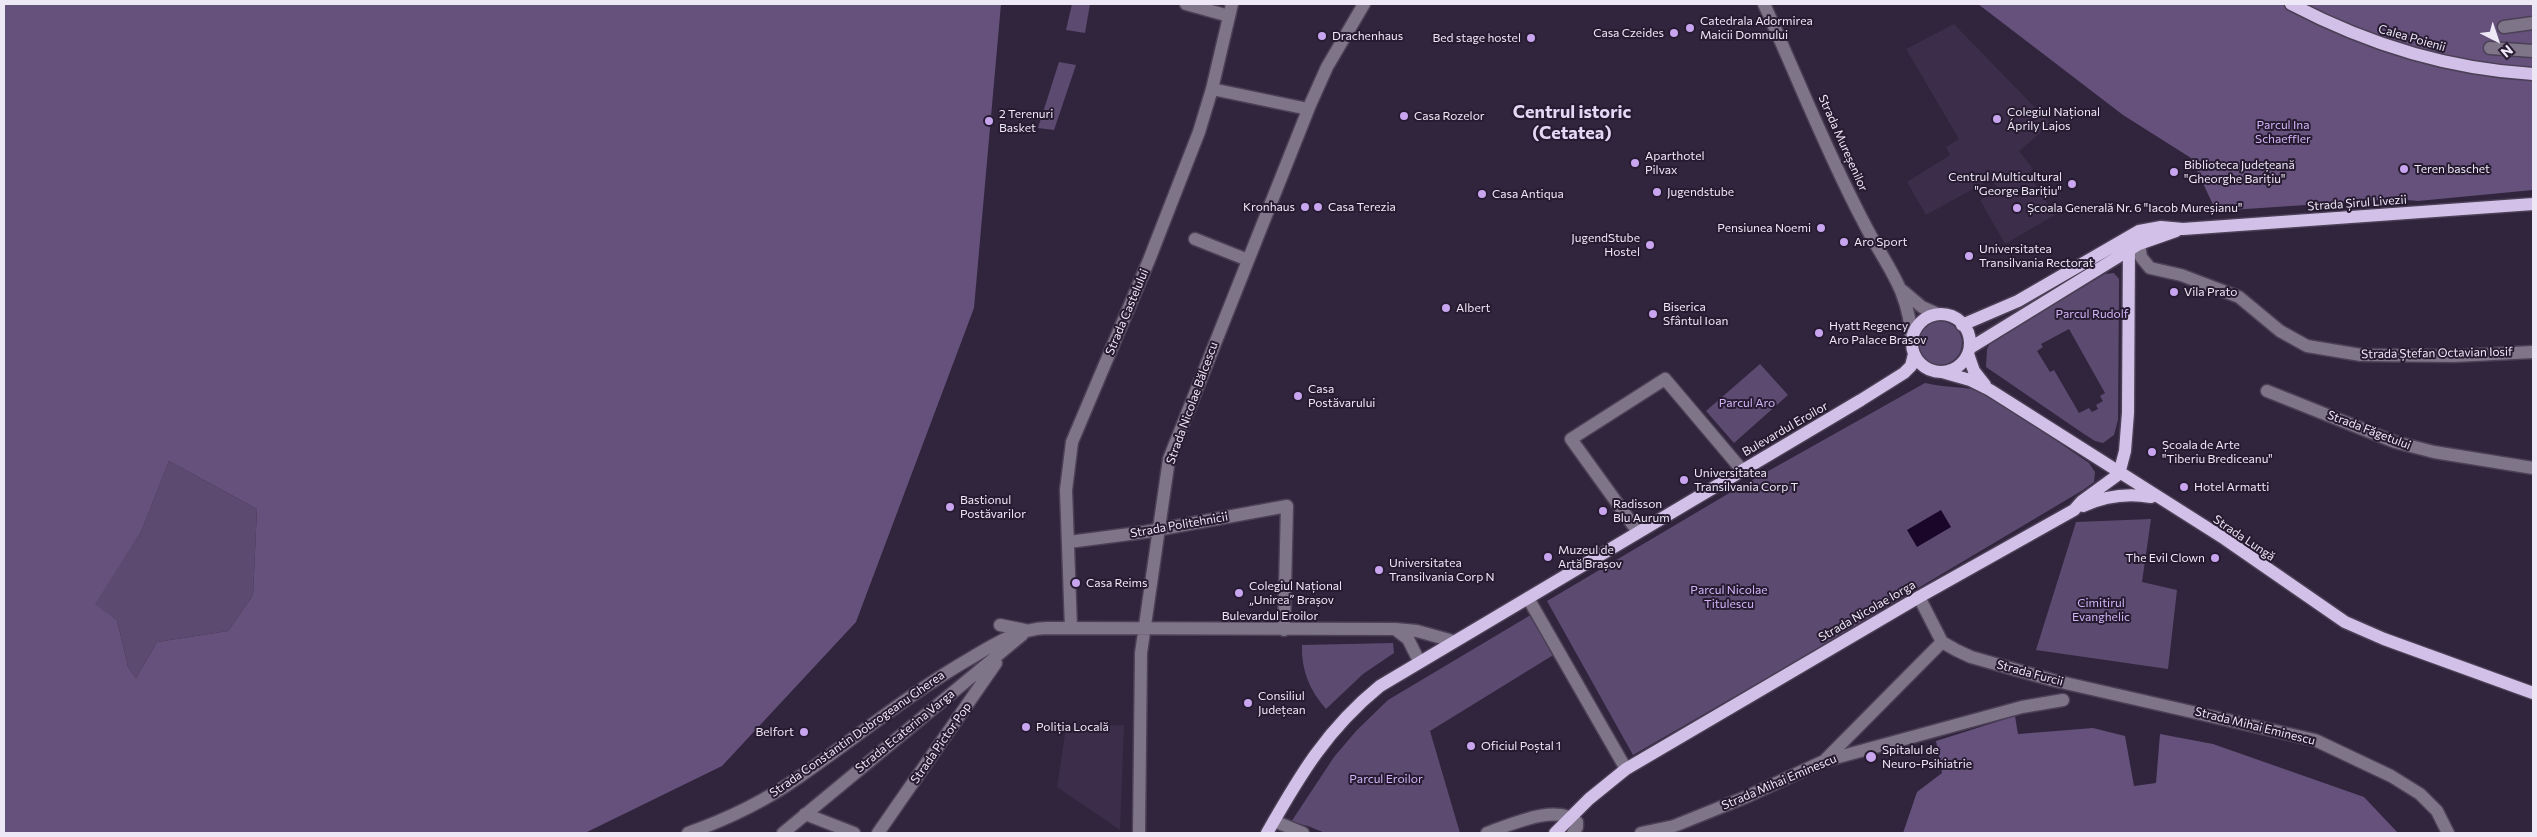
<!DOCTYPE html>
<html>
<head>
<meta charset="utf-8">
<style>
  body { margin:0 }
  #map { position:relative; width:2537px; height:837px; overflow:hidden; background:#30253c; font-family:Commissioner,sans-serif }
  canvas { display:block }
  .frame { position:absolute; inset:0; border:5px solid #eee7f6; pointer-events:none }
  .north { position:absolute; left:2472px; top:15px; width:50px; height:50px; -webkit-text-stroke:4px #261b31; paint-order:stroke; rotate:139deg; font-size:14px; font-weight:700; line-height:20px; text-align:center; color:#eee7f6 }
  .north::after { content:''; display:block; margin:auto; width:18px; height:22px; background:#eee7f6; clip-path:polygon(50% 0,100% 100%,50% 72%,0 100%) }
</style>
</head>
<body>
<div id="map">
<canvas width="2537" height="837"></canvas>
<div class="frame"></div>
<div class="north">N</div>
</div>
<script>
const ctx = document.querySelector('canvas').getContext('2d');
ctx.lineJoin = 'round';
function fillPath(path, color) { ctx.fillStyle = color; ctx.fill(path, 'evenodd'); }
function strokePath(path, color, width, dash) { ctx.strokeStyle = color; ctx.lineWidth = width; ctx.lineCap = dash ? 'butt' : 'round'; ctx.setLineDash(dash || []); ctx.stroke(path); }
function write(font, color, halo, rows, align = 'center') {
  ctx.font = font + ' Commissioner,sans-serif'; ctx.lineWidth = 4; ctx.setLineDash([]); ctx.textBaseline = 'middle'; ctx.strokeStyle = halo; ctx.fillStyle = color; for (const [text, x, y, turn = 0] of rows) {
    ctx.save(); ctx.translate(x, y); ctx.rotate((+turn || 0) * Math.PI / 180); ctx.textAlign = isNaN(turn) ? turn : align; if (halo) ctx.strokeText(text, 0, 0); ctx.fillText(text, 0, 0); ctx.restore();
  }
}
const built = new Path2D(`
  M1954,24L2051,124L2019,151L2033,169L2028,173L2055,215L2005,244L1980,200L1999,189L1991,179L1926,215L1907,182L1950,155L1946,147L1959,139L1906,49Z
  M1124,725L1120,830L1057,787L1066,727Z`);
const green = new Path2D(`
  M1072,4H1090L1085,33L1066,30Z
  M1059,62L1076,65L1054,130L1038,128Z
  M2114,273L2119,279V290L2118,420L2114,435L2103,443L2095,441L2084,434L1986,367L1987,349L1991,342L2105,274ZM2069,329L2105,393L2100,396L2103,401L2096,405L2098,409L2092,412L2089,408L2079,413L2054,370L2050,372L2037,351L2043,347L2041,344Z
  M1918 343a22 22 0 1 1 44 0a22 22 0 1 1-44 0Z
  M1760,364L1788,395L1734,443L1706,411Z
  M1925,383C1945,388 1965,386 1985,392L2089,463L2095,472L2094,482L2083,490L1772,675L1633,755L1547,601L1731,492Z
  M169,461L257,509L253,595L228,631L157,642L136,678L128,667L117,620L94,604L141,532Z
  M2151,519L2142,582L2177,590L2168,669L2036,650L2076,522Z
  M1534,613L1555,654L1430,731L1460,833H1325L1308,826L1291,822L1334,757L1357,730L1388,700Z
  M1393,643L1394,653L1363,674L1326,709C1310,691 1301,670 1302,645Z`);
const forest = new Path2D(`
  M4,4H1001L974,308L856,622L722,766L585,833H4ZM169,461L257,509L253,595L228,631L157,642L136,678L128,667L117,620L95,604L141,532Z
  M1978,4H2533V190L2418,201L2396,199L2216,211L2191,158L2123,115Z
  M2015,716L2018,734L2093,728L2125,736L2134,786L2156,783L2160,734L2213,744L2364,797L2398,833H1903L1917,792L1942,773L1936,741Z`);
const water = new Path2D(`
  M1941,510L1951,527L1917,547L1907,530Z`);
const minor = new Path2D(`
  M1186,4L1229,16
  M1764,4C1797,76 1826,151 1863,221C1886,267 1909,287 1912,342
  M2504,27L2533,23
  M2490,48L2533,51
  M1212,89L1308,109
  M1195,239L1248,260
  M2139,244L2141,257L2150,268L2181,275L2239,297L2280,331L2307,346L2361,355L2454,356L2533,352
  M1903,291L1922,307L1938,314
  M2267,391L2395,442L2434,452L2533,468
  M1638,532L1571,439L1665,379L1742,470
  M1069,542L1145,532L1287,506L1284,630
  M1919,597L1942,642L1956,650L1971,657L2052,680L2315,740L2391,776L2420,794L2437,811L2448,833
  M1528,598L1626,769
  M1000,625L1025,630
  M1071,628L1066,490L1072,442L1149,260L1199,132L1212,89L1232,4
  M1395,629L1408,639L1419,661
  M1826,759L1942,642
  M805,814L854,833
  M1274,821L1303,833
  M688,833C728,819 765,801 799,777C857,737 910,693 971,658C996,643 1018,629 1047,628L1395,629L1417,631L1453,641
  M783,833L1022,635
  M878,833L996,663
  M1139,833L1141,653L1169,459L1310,105L1327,67L1364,4
  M1487,833C1510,825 1556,803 1577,822V827L1573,833
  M1641,833L1674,826L1746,797L1824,761L2022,707L2063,700`);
const major = new Path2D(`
  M2291,4C2367,44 2447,69 2533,74
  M1912 343a29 29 0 1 1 58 0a29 29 0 1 1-58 0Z
  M1962,325L2018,301L2139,231L2161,227L2183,229L2533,204
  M1970,348L2139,244L2176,231
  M1968,354L1974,371L1985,385
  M1942,372L1970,380L1990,390L2225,539L2345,622L2384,639L2533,693
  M2119,474L2125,451L2128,413L2129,245
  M2083,506C2105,496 2128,493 2151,497
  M1267,833C1300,775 1327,729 1380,686L1861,400L1904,373L1911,366L1914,354
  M1555,833L1589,799L1626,769L1919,597L2074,510L2082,501L2119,474`);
const markers = [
  [1690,28,5,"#c8a5ee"],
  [1674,33,5,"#c8a5ee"],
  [1322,36,5,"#c8a5ee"],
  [1531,38,5,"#c8a5ee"],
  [1404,116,5,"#c8a5ee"],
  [1997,119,5,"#c8a5ee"],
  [989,121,5,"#c8a5ee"],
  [1635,163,5,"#c8a5ee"],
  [2404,169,5,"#c8a5ee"],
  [2174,172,5,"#c8a5ee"],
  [2072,184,5,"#c8a5ee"],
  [1657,192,5,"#c8a5ee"],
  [1482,194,5,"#c8a5ee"],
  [1305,207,5,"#c8a5ee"],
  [1318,207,5,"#c8a5ee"],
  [2017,208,5,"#c8a5ee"],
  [1821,228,5,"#c8a5ee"],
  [1844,242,5,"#c8a5ee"],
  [1650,245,5,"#c8a5ee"],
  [1969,256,5,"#c8a5ee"],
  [2174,292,5,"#c8a5ee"],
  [1446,308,5,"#c8a5ee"],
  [1653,314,5,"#c8a5ee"],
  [1819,333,5,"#c8a5ee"],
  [1298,396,5,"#c8a5ee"],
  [2152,452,5,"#c8a5ee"],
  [1684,480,5,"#c8a5ee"],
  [2184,487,5,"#c8a5ee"],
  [950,507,5,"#c8a5ee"],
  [1603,511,5,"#c8a5ee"],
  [1548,557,5,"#c8a5ee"],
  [2215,558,5,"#c8a5ee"],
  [1379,570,5,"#c8a5ee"],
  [1076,583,5,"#c8a5ee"],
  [1239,593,5,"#c8a5ee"],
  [1248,703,5,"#c8a5ee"],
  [1026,727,5,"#c8a5ee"],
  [804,732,5,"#c8a5ee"],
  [1471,746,5,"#c8a5ee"],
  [1871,757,6,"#c8a5ee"]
];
const poiNames = [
  ["Catedrala Adormirea",1700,21],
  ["Maicii Domnului",1700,35],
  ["Casa Czeides",1664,33,"right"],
  ["Drachenhaus",1332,36],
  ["Bed stage hostel",1521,38,"right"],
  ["Colegiul Național",2007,112],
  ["Áprily Lajos",2007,126],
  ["2 Terenuri",999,114],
  ["Basket",999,128],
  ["Casa Rozelor",1414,116],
  ["Aparthotel",1645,156],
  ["Pilvax",1645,170],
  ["Biblioteca Județeană",2184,165],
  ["\"Gheorghe Barițiu\"",2184,179],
  ["Teren baschet",2414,169],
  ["Centrul Multicultural",2062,177,"right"],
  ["\"George Barițiu\"",2062,191,"right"],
  ["Jugendstube",1667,192],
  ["Casa Antiqua",1492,194],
  ["Kronhaus",1295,207,"right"],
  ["Casa Terezia",1328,207],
  ["Școala Generală Nr. 6 \"Iacob Mureșianu\"",2027,208],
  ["Pensiunea Noemi",1811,228,"right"],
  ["JugendStube",1640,238,"right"],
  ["Hostel",1640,252,"right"],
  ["Aro Sport",1854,242],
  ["Universitatea",1979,249],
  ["Transilvania Rectorat",1979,263],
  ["Vila Prato",2184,292],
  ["Biserica",1663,307],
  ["Sfântul Ioan",1663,321],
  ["Albert",1456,308],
  ["Hyatt Regency",1829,326],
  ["Aro Palace Brasov",1829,340],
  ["Casa",1308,389],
  ["Postăvarului",1308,403],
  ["Școala de Arte",2162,445],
  ["\"Tiberiu Brediceanu\"",2162,459],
  ["Universitatea",1694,473],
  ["Transilvania Corp T",1694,487],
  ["Hotel Armatti",2194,487],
  ["Bastionul",960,500],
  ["Postăvarilor",960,514],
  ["Radisson",1613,504],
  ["Blu Aurum",1613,518],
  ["Muzeul de",1558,550],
  ["Artă Brașov",1558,564],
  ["The Evil Clown",2205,558,"right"],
  ["Universitatea",1389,563],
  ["Transilvania Corp N",1389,577],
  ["Casa Reims",1086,583],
  ["Colegiul Național",1249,586],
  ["„Unirea” Brașov",1249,600],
  ["Consiliul",1258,696],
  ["Județean",1258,710],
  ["Poliția Locală",1036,727],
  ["Belfort",794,732,"right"],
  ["Oficiul Poștal 1",1481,746],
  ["Spitalul de",1882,750],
  ["Neuro-Psihiatrie",1882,764]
];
const streetNames = [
  ["Calea Poienii",2412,38,16],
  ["Strada Mureșenilor",1843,143,66],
  ["Strada Șirul Livezii",2357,203,-4],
  ["Strada Castelului",1127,312,-67],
  ["Strada Ștefan Octavian Iosif",2437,353,-1],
  ["Strada Nicolae Bălcescu",1192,403,-70],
  ["Bulevardul Eroilor",1785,429,-30],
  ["Strada Făgetului",2369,430,21],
  ["Strada Politehnicii",1179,525,-10],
  ["Strada Lungă",2244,538,34],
  ["Strada Nicolae Iorga",1867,611,-30],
  ["Bulevardul Eroilor",1270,616],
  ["Strada Furcii",2030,673,15],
  ["Strada Mihai Eminescu",2255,726,14],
  ["Strada Ecaterina Varga",905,731,-39],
  ["Strada Constantin Dobrogeanu Gherea",857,734,-35],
  ["Strada Pictor Pop",941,743,-55],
  ["Strada Mihai Eminescu",1779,782,-23]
];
const parkNames = [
  ["Parcul Ina",2283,125],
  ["Schaeffler",2283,139],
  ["Parcul Rudolf",2092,314],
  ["Parcul Aro",1747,403],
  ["Parcul Nicolae",1729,590],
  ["Titulescu",1729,604],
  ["Cimitirul",2101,603],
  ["Evanghelic",2101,617],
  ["Parcul Eroilor",1386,779]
];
const districtNames = [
  ["Centrul istoric",1572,112],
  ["(Cetatea)",1572,133]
];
fillPath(built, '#3c2e4a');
fillPath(green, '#5d4a71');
fillPath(forest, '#65517b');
fillPath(water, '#190628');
strokePath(minor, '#4b4056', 15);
strokePath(major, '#4b4056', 15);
strokePath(minor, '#7e7589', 12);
strokePath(major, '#d3c0e9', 12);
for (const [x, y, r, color] of markers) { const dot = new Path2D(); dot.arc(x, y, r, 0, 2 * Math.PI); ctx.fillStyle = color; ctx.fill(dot); strokePath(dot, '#261b31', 2); }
write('12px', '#eee7f6', '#261b31', poiNames, 'left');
write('12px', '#eee7f6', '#261b31', streetNames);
write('12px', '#d4b4f8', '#261b31', parkNames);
write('bold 18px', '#e5d7f5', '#261b31', districtNames);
</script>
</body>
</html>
